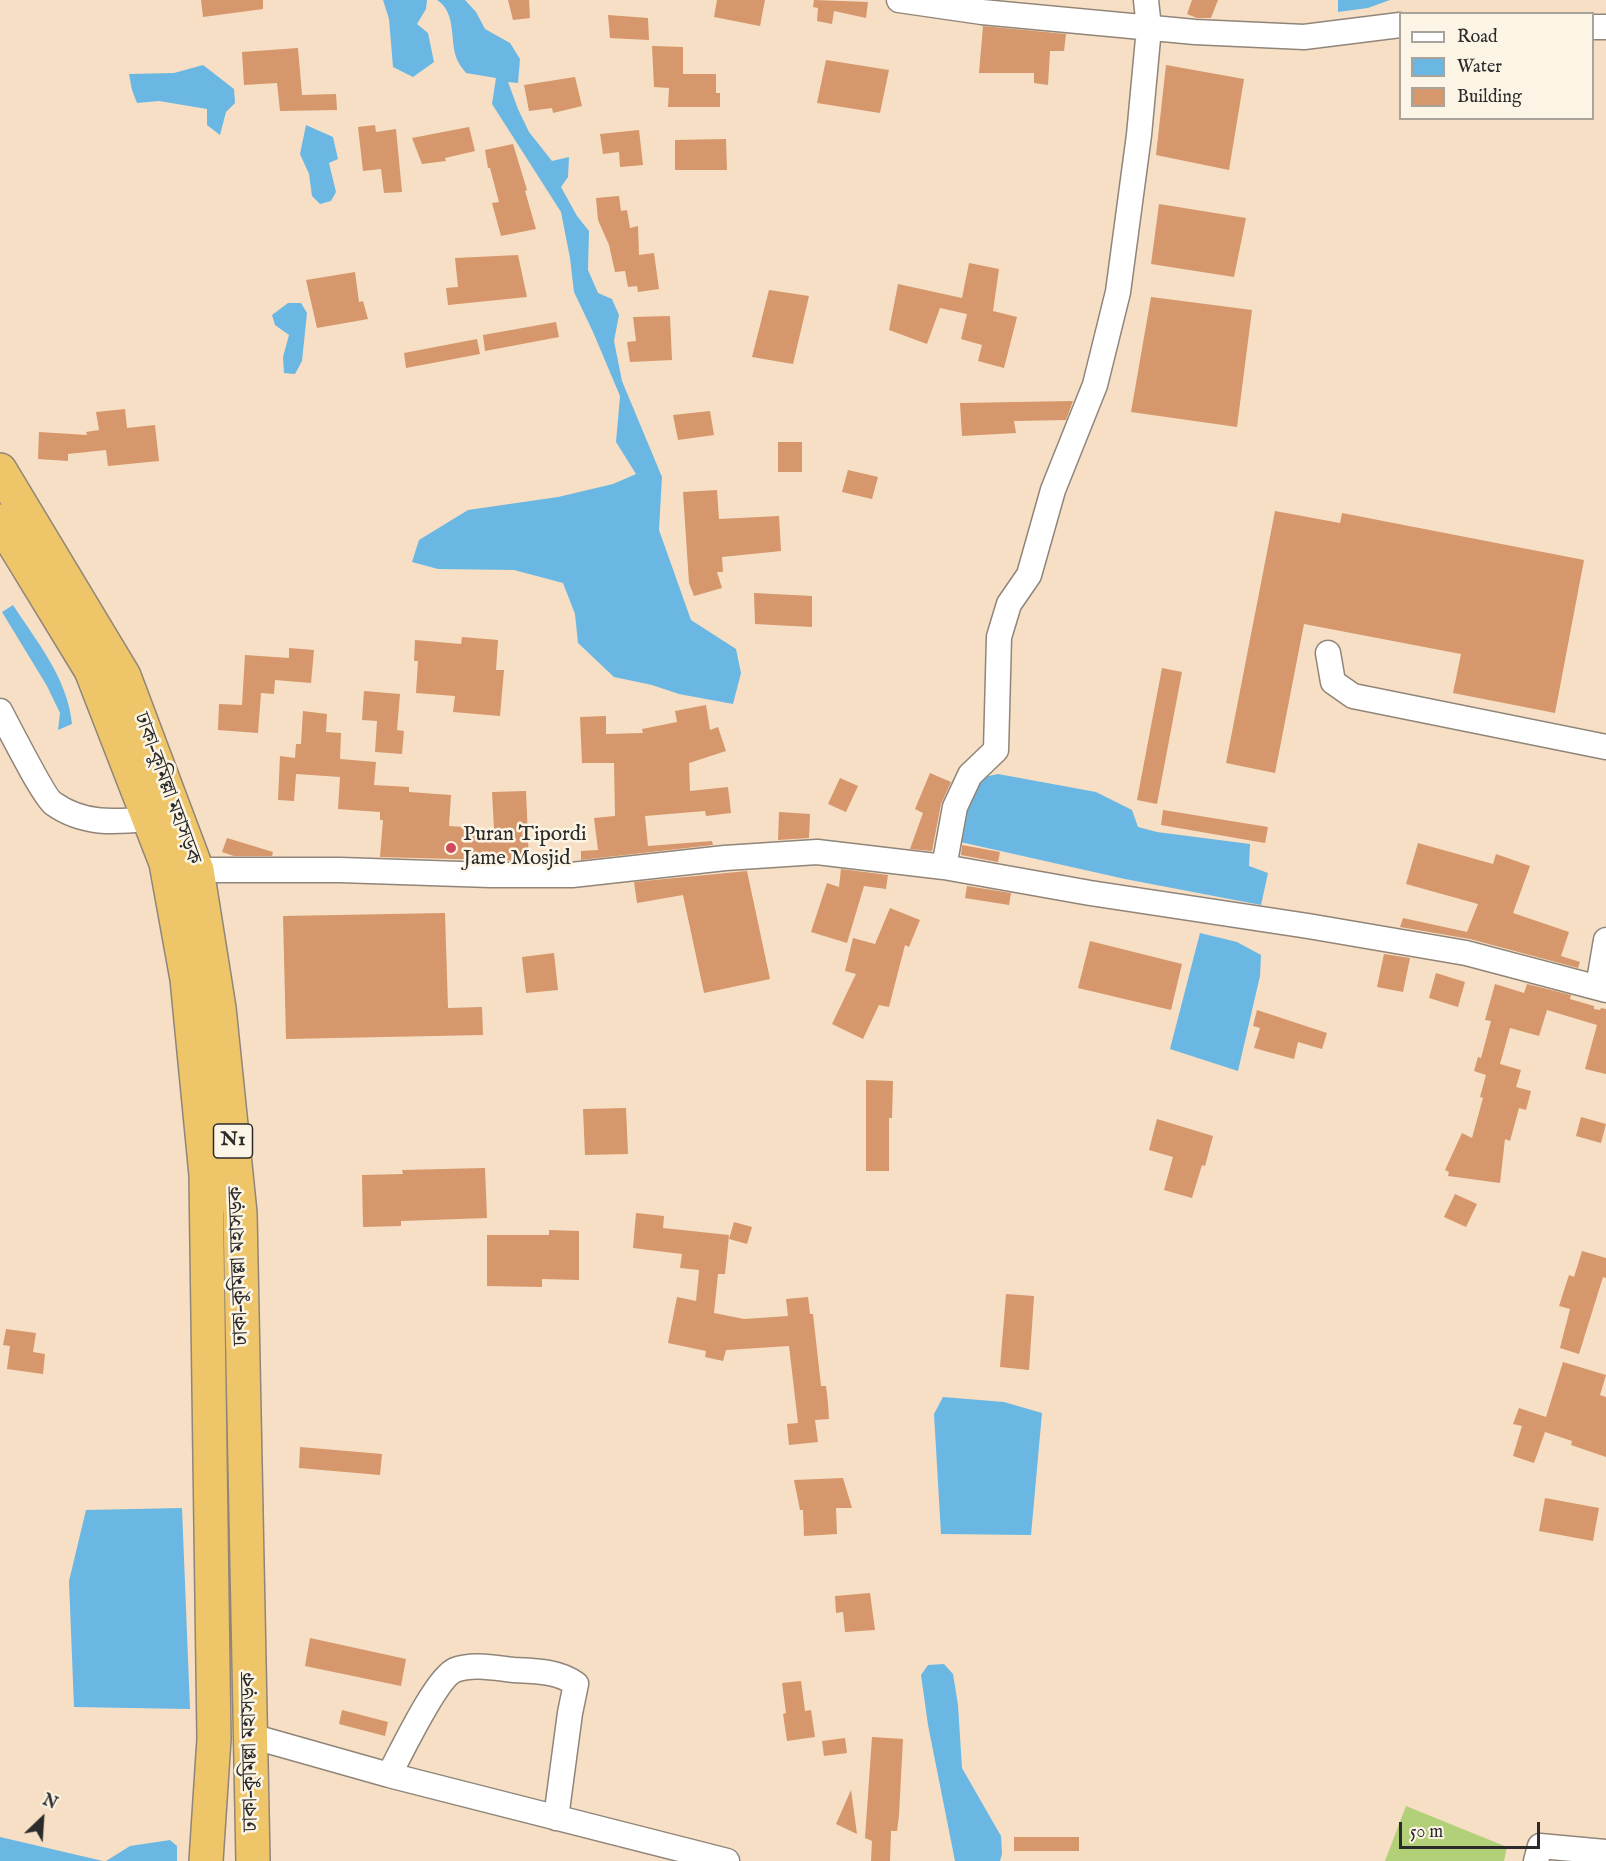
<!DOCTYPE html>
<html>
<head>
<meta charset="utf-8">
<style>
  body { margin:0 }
  #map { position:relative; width:1606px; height:1861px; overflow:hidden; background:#f6dfc5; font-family:"IM FELL English",serif }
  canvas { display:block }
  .legend { position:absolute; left:1399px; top:12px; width:195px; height:108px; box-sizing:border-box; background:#fcf5e5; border:2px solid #a8a49b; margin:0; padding:8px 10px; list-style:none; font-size:18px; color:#2b2b2b }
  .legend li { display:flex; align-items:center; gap:12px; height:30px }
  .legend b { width:30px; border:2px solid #a8a49b }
  .north { position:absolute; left:12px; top:1789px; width:60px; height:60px; -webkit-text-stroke:4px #fcf5e5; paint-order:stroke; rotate:25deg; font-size:16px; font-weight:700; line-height:24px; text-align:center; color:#2b2b2b }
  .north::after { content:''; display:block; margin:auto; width:21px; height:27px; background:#2b2b2b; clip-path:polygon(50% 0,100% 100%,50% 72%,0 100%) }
  .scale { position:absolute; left:1399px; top:1822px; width:141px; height:27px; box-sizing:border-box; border:3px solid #2b2b2b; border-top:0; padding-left:8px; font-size:18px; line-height:21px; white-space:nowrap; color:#2b2b2b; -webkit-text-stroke:4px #fcf5e5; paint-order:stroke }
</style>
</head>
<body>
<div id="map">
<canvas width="1606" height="1861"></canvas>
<ul class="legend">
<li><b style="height:8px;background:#fff"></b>Road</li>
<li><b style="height:16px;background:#6bb7e4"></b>Water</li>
<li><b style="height:16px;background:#d5976b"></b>Building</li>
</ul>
<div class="north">N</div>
<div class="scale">50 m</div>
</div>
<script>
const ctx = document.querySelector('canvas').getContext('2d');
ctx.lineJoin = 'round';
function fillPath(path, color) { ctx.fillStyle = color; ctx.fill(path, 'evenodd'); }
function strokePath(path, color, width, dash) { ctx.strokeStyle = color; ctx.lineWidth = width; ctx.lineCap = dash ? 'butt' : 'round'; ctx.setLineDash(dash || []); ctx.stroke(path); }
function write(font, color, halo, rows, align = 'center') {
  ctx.font = font + ' "IM FELL English","Noto Serif Bengali",serif'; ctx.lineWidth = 5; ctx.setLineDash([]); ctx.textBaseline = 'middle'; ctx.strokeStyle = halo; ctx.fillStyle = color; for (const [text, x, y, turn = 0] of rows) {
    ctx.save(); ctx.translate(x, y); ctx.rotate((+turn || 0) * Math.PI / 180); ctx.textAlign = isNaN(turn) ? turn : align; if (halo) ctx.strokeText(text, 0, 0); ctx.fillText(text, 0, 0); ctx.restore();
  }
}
const green = new Path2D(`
  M1406,1806L1507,1847L1504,1861H1385Z`);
const water = new Path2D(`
  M383,0H427L426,9L417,24L428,33L434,62L413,77L393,67L389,19Z
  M437,0H465L476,12L485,29L510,43L520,59L518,83L508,82L518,109L529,132L552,161L569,157L568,177L561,187L577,216L589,231L588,270L598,293L612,299L619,315L614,341L622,381L662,477L659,530L691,620L736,649L741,673L733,704L679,694L652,685L614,677L578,643L575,614L563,583L514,570L438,569L412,562L419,540L468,510L558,497L613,484L636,474L616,442L620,396L593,332L574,292L570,258L561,212L492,104L496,78L466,73C462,68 458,63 456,57C450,38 456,12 437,0Z
  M1338,0H1390L1368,8L1338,12Z
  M203,65L234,89L235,103L226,112L220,135L207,125V109L159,101L137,103L132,90L129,74L174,73Z
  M306,125L333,137L338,159L329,163L336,192L331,201L320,204L312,196L309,174L300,154Z
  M288,303H301L307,313L302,361L295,374L284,373L283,357L289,335L275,325L272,315Z
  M13,605C37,642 68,679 72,724L58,730L60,713L47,686L2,612Z
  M998,774L1096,792L1132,810L1138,827L1157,832L1250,844L1249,866L1268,873L1261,905L1125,879L956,841L975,779Z
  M1200,933L1237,942L1261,955L1260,976L1238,1071L1170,1049Z
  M943,1397L1004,1402L1042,1413L1031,1535L941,1534L934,1414Z
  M182,1508L190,1709L74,1707L69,1581L86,1510Z
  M944,1664L953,1674L958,1705L962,1768L1001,1836L1002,1854L1000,1861H955L928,1725L921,1675L928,1665Z
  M0,1837L103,1861H0Z
  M170,1840L177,1846V1861H106L130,1846Z`);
const building = new Path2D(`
  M201,0H263V9L203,17Z
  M508,0H529L530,18L513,20Z
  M717,0H765L760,26L714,17Z
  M814,0L868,2L866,18L834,11L832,24L817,21L818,8L813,7Z
  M1192,0H1218L1211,18H1197L1187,14Z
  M608,15L648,18L649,40L610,38Z
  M983,26L1066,34L1064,51H1050L1048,85L1034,83V73H979Z
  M652,46L683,47V74H716V93H720V107H668L669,88L654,87Z
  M298,48L302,95L336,94L337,110L280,111L277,83L244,85L242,52Z
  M826,60L889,70L880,113L817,103Z
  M1166,65L1244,79L1229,170L1156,155Z
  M575,77L582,106L553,113L552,108L529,111L524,85Z
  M375,125L376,132L396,129L402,192L384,193L381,169L363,171L358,127Z
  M469,127L475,151L445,158L446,161L422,164L412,138Z
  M639,130L643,165L620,167L619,152L603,154L600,134Z
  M726,139L727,170H675V140Z
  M513,144L527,190L525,191L536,229L501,236L492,203L499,202L490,168H488L485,150Z
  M619,196L621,211L627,210L630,228L638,226L639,255L654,253L659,289L638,292L637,286L628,287L625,271L615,272L609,245L598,220L596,198Z
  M1159,204L1246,218L1234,277L1151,264Z
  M518,255L527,297L448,305L446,288L458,287L455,258Z
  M969,263L999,269L993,311L1017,317L1004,368L978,361L982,345L961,339L967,314L940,308L927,344L889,330L898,284L962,298Z
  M355,272L359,302L363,301L368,319L317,328L306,280Z
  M769,290L809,296L793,364L752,357Z
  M1151,297L1252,310L1237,427L1131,412Z
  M670,316L672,360L630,362L627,342L636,341L633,317Z
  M556,322L559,337L485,351L483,335Z
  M477,339L480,354L406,368L404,353Z
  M1073,401L1066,420L1014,421L1016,433L962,436L960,403Z
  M125,409L127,428L155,425L159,461L108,466L106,450L68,454V461L38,459L39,432L87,435L86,432L99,430L96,412Z
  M710,411L714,435L678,440L673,415Z
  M778,442H802V472H778Z
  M848,470L878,477L872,499L842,492Z
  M717,490L719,519L779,516L781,551L722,557L723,572H717L722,588L694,596L689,583L683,492Z
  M1275,511L1340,523L1342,513L1584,560L1555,713L1453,693L1461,654L1304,624L1275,773L1226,763Z
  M754,593L812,596V627L755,624Z
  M462,637L498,640L496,670H504L500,716L453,712L455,696L416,693L418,661H414L415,640L461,644Z
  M289,648L314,650L311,683L275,680L274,694L261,693L258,733L218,730L219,704L242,705L245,655L289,658Z
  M1162,668L1182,672L1157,804L1137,800Z
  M364,691L400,694L397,730L404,731L402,754L375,752L377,721L362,720Z
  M706,705L710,730L718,727L726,751L689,763L690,791L728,787L731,813L706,816L705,811L645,816L648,846L712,841L713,845L581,860V851L598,850L594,818L615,816L614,763H582L580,717L606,716V734L643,733L642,729L677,722L675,711Z
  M303,711L327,714L326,732L341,733L340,759L376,762L374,785L409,787V792L451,795L449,826L494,829L492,792L526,791L529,861L380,857L383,820H380V812L338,809L340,777L296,774L294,801L278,800L280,756L295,758L296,744H301Z
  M930,773L951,782L941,804L932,851L910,849L923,813L915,809Z
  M840,778L858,786L846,812L828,804Z
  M1163,810L1268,827L1265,843L1161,825Z
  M779,812L810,814L809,838L778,840Z
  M227,838L273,852L272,856H234L222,852Z
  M1418,843L1493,864L1496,854L1530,866L1513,913L1569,932L1561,956L1580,962L1578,968L1470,939L1400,927L1403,918L1467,932L1478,904L1406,884Z
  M962,845L1000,852L998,862L961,855Z
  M841,869L888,875L886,889L864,886L847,943L811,932L827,883L839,887Z
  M747,871L770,979L704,993L683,895L637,903L634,882Z
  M967,886L1011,893L1009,905L965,898Z
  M890,908L920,920L909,947L905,945L889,1007L879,1005L863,1039L832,1024L856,974L845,971L853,938L875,944Z
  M445,913L448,1008L482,1007L483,1035L286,1039L283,916Z
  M1090,941L1182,964L1171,1010L1078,988Z
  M554,953L558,990L526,993L522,957Z
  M1384,954L1410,958L1403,992L1377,987Z
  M1436,973L1465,982L1458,1007L1429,998Z
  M1495,984L1524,993L1527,984L1571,995L1570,999L1594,1006V1009L1600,1010L1601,1008L1606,1009V1074L1585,1069L1597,1025L1547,1010L1539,1036L1510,1028L1500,1064L1521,1070L1516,1087L1531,1091L1526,1110L1519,1108L1510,1141L1505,1139L1500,1183L1448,1176L1449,1172L1445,1170L1462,1133L1472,1138L1483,1098L1480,1097L1486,1075L1474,1071L1478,1057L1481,1058L1491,1021L1485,1020Z
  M1257,1010L1327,1033L1322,1049L1298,1042L1294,1059L1254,1048L1260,1028L1253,1026Z
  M866,1080L893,1081L892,1118H889V1171H866Z
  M626,1108L628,1154L585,1155L583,1109Z
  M1581,1117L1606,1124L1601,1143L1576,1136Z
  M1157,1119L1213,1136L1205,1166L1202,1165L1192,1198L1164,1190L1173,1157L1149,1150Z
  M485,1168L487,1218L401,1221V1226L363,1227L362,1175L403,1174L402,1170Z
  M1455,1194L1477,1204L1466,1227L1444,1217Z
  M636,1213L664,1216L663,1228L729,1235L725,1274H718L714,1313L744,1319L788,1316L786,1299L808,1297L810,1314H813L821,1386H826L828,1403L829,1419L815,1420L818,1442L789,1445L787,1424L798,1423L789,1346L726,1350L723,1361L705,1357L706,1351L668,1343L677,1297L696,1301L699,1270L680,1268L682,1254L633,1248Z
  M734,1222L752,1227L747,1244L729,1239Z
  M549,1230L579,1231V1280L542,1279V1287L487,1286V1235H549Z
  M1582,1251L1606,1258V1278L1603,1277L1579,1354L1560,1348L1570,1309L1559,1306L1569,1275L1574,1277Z
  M1006,1294L1034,1296L1029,1370L1000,1367Z
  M6,1329L36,1333L33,1352L45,1354L43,1374L7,1369L10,1346L3,1345Z
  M1563,1362L1606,1375L1600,1395L1606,1397V1457L1571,1445L1572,1441L1545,1432L1534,1463L1513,1456L1522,1426L1513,1424L1519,1408L1546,1417Z
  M300,1447L382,1454L380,1475L299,1468Z
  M843,1478L852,1508H836L837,1534L804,1536L803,1510H800L794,1480Z
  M1545,1498L1599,1508L1593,1541L1539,1531Z
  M870,1593L875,1630L845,1632L843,1612L836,1613L835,1596Z
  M310,1638L406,1659L401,1686L305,1666Z
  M801,1681L805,1711L811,1710L815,1737L787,1741L783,1714L786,1713L782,1683Z
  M342,1710L388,1722L385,1736L339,1724Z
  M872,1737L903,1739L899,1815L897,1831H891L890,1861H871L872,1841L865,1838Z
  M845,1738L847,1753L824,1756L822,1741Z
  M851,1790L857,1834L836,1824Z
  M1014,1837H1079V1851H1014Z`);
const minor = new Path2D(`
  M899,0L982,12L1195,32L1304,37L1400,25
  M1592,27H1606
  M1328,653L1333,682L1353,696L1606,747
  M0,711C8,726 45,799 54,804C84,825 115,822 149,819
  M944,867L955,807L970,775L996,750L999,637L1009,604L1029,575L1053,490L1095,385L1118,292L1139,135L1149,28L1146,0
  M197,870H340L490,875H572L725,858L817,852L944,867L1090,893L1308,926L1466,953L1606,990
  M1598,987L1606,940
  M251,1736L389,1775L727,1861
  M389,1775C400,1755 436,1678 455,1670C472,1663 496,1668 514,1670C535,1671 559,1671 576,1684L570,1713L556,1818
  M1536,1861L1540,1846L1606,1852`);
const highway = new Path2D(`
  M0,470L124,676L197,870L219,1008L240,1213L253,1861
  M0,521L91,670L166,863L187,979L206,1175L214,1739L206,1861`);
const markers = [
  [451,848,6,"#d1495b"]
];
const shields = [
  [233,1141,39]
];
const shieldNames = [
  ["N1",233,1141]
];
const streetNames = [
  ["ঢাকা–কুমিল্লা মহাসড়ক",166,789,70],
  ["ঢাকা–কুমিল্লা মহাসড়ক",240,1266,-92],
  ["ঢাকা–কুমিল্লা মহাসড়ক",251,1752,-91]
];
const poiNames = [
  ["Puran Tipordi",463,836],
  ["Jame Mosjid",463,860]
];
fillPath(green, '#b2d077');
fillPath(water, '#6bb7e4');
fillPath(building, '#d5976b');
strokePath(minor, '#908578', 27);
strokePath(highway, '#908578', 36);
strokePath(minor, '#fff', 24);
strokePath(highway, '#eec569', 33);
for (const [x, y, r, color] of markers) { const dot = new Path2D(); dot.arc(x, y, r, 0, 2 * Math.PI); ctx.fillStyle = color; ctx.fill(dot); strokePath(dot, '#fcf5e5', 2); }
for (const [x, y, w] of shields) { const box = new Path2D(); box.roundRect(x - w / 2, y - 17, w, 34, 4.5); ctx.fillStyle = '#fcf5e5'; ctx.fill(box); strokePath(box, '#2b2b2b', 1.5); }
write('bold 20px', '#2b2b2b', null, shieldNames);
write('21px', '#2b2b2b', '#fcf5e5', streetNames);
write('21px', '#2b2b2b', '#fcf5e5', poiNames, 'left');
</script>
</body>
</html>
